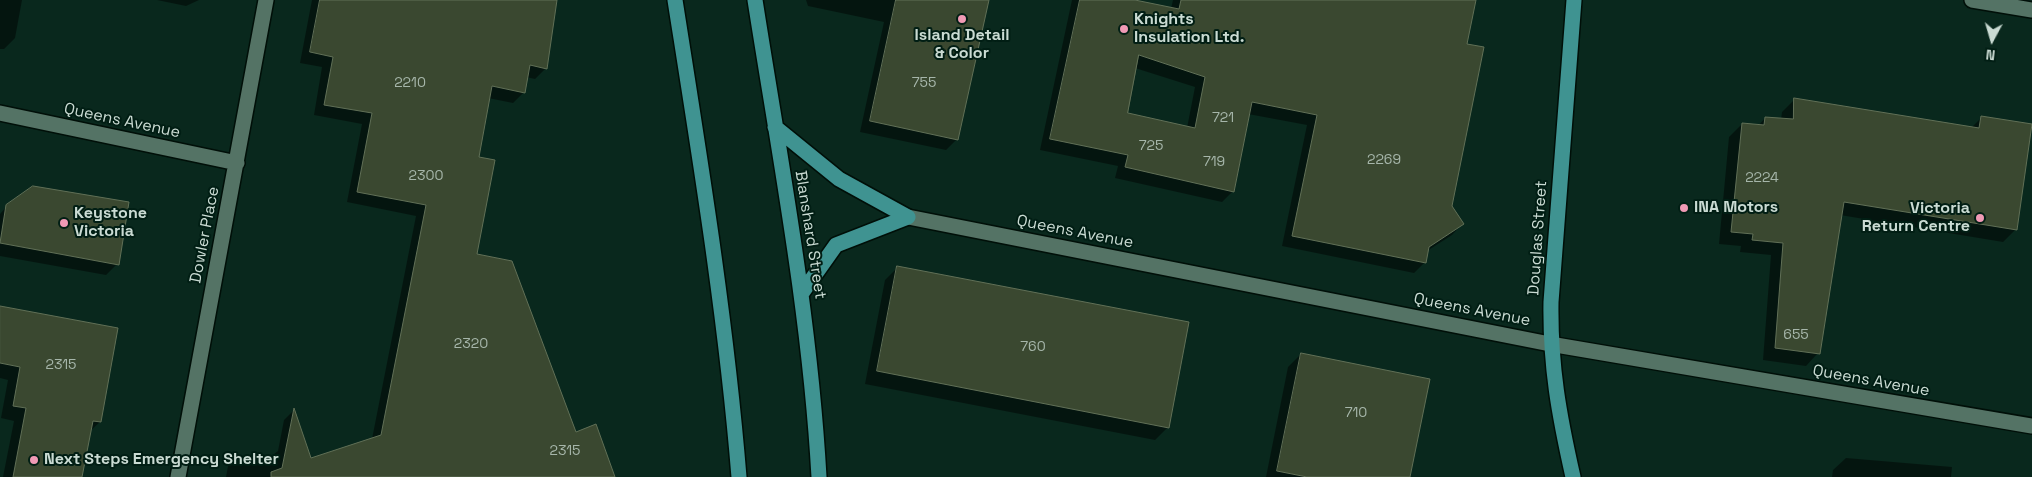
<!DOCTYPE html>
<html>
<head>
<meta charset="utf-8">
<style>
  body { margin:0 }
  #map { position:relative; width:2032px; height:477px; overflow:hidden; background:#09281d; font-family:"Space Grotesk",sans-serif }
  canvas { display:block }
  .north { position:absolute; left:1967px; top:15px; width:50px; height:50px; -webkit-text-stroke:4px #011e14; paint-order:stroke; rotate:186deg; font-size:14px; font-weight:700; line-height:20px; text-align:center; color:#cadbd3 }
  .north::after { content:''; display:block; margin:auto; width:18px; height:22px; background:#cadbd3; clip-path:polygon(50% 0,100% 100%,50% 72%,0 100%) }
</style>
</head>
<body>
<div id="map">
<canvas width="2032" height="477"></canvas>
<div class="north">N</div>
</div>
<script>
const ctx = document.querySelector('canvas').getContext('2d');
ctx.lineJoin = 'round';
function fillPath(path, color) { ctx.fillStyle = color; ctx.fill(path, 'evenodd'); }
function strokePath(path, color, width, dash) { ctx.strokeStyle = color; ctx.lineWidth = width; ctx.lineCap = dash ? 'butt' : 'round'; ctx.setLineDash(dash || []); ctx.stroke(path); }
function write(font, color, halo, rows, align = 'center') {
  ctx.font = font + ' "Space Grotesk",sans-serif'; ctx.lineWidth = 4; ctx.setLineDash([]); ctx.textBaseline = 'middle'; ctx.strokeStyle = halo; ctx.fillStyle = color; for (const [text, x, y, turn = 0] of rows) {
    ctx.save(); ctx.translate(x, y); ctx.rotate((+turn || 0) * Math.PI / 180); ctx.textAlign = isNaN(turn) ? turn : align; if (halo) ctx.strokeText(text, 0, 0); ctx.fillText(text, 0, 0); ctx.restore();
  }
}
const shadow = new Path2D(`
  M0,0H22L15,38L4,49H0Z
  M157,0H199L186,6Z
  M312,0H557L546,68L535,79L526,77L524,92L513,103L488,98L477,158L476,255L575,433L614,477H226L228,466L239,455L265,461L278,451L284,420L294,410L311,460L372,439L416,216L347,202L362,124L314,115L322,67L300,63Z
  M806,0H987L957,139L946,150L860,132L884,22L808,6Z
  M1072,0H1128L1171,9L1173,0H1475L1465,45L1450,206L1462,224L1452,235L1427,251L1425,262L1414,273L1282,246L1307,125L1248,114L1233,191L1222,202L1115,178L1118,166L1040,150ZM1135,68L1195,87L1187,128L1126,114Z
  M1794,100L1971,128L1981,118L2032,126L2016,229L2003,242L1840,215L1818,353L1806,366L1763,360L1771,255L1740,252L1741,246L1719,244L1729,137L1742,124L1758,126L1765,118L1781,120L1782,112Z
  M7,206L117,264L106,275L0,256V214Z
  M898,267L1168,427L1155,440L865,384L885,280Z
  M0,307L100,422L89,432L81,477H3L14,421L1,418L8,380L0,378Z
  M1301,354L1409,477H1266L1288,367Z
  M1846,458L1952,467L1951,477H1832L1833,470Z`);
const building = new Path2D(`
  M320,0H557L547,69L530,65L525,93L492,86L479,157L495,160L477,254L512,261L576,432L596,424L615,477H271V472L282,468L294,408L311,458L381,435L426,205L357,192L372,113L324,105L333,57L310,52Z
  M896,0H989L958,140L870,121Z
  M1080,0H1135L1179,9L1181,0H1476L1467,44L1484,47L1452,206L1464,224L1429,247L1426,263L1292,236L1317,115L1252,102L1234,192L1125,167L1128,155L1050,139ZM1139,55L1205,77L1195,128L1128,113Z
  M1794,98L1979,128L1981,116L2032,124L2017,230L1844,202L1820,354L1775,348L1783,243L1752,240L1753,234L1731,232L1742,123L1764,125L1765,117L1793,119Z
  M33,186L129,202L119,265L0,243L6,205Z
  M897,266L1189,322L1169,428L877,371Z
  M0,306L118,328L101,422L93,421L82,477H13L26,408L13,406L20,367L0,363Z
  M1301,353L1430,379L1410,477H1307L1277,471Z`);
const minor = new Path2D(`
  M1972,0L2032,10
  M0,113L237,163
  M908,217L1550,344L2032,426
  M178,477L266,0`);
const major = new Path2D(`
  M675,0C700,159 726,317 739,477
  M755,0C780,159 810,316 819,477
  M775,127L839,179L908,217
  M802,293L836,245L908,217
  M1573,477C1559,415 1550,366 1551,302L1574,0`);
const markers = [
  [962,19,5,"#f09ab5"],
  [1124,29,5,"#f09ab5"],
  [1684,208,5,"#f09ab5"],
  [1980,218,5,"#f09ab5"],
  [64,223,5,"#f09ab5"],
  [34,460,5,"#f09ab5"]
];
const numberNames = [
  ["2210",410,83],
  ["755",924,83],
  ["721",1223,118],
  ["725",1151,146],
  ["2269",1384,160],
  ["719",1214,162],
  ["2300",426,176],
  ["2224",1762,178],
  ["655",1796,335],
  ["2320",471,344],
  ["760",1033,347],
  ["2315",61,365],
  ["710",1356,413],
  ["2315",565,451]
];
const poiNames = [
  ["Knights",1134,20],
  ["Insulation Ltd.",1134,38],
  ["Island Detail",962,36,"center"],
  ["& Color",962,54,"center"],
  ["INA Motors",1694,208],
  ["Victoria",1970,209,"right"],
  ["Return Centre",1970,227,"right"],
  ["Keystone",74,214],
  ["Victoria",74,232],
  ["Next Steps Emergency Shelter",44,460]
];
const streetNames = [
  ["Queens Avenue",122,121,12],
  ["Queens Avenue",1075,232,11],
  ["Dowler Place",205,235,-79],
  ["Blanshard Street",810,235,81],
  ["Douglas Street",1538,238,-86],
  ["Queens Avenue",1472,310,11],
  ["Queens Avenue",1871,381,10]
];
fillPath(shadow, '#0007');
fillPath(building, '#3a4830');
strokePath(building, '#617057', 1);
strokePath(minor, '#000f08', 18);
strokePath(major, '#000f08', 18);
strokePath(minor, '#547365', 15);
strokePath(major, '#3f9391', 15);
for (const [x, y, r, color] of markers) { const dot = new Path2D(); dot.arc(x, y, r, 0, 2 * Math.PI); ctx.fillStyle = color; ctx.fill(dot); strokePath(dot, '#011e14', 2); }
write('14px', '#a6b6aa', null, numberNames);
write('bold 16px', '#cadbd3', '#011e14', poiNames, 'left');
write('16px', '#cadbd3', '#011e14', streetNames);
</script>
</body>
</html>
